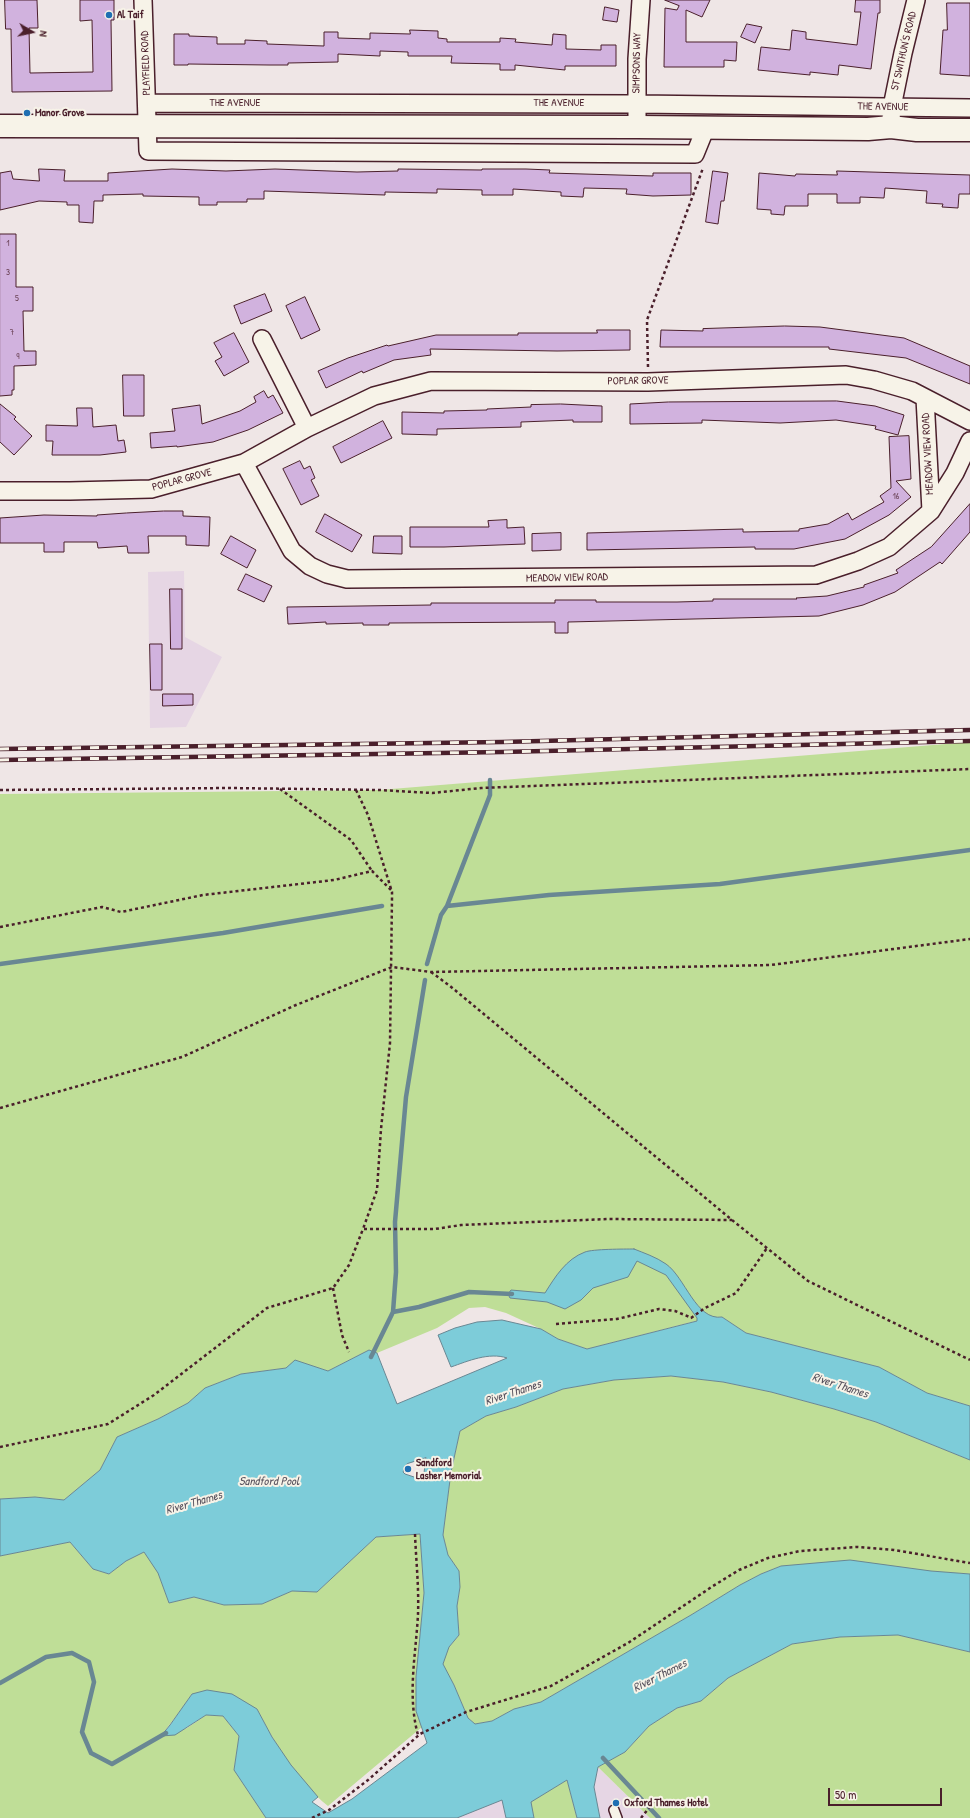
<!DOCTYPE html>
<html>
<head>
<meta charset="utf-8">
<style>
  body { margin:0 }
  #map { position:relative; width:970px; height:1818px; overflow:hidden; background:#efe6e6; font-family:"Patrick Hand",sans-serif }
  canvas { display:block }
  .north { position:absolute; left:12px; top:12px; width:40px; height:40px; -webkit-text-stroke:3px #f7f3e8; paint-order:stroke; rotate:99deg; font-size:11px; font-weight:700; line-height:16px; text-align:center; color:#4a1f2b }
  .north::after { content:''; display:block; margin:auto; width:14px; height:18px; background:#4a1f2b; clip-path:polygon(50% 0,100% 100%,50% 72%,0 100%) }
  .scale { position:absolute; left:828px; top:1788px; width:114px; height:18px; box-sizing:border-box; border:2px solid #4a1f2b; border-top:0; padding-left:5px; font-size:12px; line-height:14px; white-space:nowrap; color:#4a1f2b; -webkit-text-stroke:3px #f7f3e8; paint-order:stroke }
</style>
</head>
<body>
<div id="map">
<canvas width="970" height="1818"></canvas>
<div class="north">N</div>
<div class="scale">50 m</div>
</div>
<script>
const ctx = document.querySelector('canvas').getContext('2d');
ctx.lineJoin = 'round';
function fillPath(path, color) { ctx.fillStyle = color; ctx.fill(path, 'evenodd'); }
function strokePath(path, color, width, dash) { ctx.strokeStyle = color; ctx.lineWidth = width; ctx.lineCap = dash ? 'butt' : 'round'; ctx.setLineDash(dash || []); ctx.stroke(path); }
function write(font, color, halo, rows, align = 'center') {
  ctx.font = font + ' "Patrick Hand",sans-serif'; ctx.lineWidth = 4; ctx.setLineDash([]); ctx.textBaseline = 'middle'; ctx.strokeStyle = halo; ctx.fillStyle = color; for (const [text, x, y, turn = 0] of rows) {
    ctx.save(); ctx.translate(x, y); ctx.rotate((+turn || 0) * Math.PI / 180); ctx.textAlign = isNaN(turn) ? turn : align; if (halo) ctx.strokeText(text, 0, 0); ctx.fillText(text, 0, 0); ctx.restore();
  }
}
const built = new Path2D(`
  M184,571L185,637L222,657L186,727L150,728L148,572Z
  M598,1767L650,1818H600L594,1787Z
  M502,1800L506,1818H457Z`);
const green = new Path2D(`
  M970,742V1406L927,1393L879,1367L746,1333L722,1317L692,1322L587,1349L558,1339L541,1329L506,1313L485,1307L469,1308L437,1328L377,1353L369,1350L328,1371L295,1361L286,1368L241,1374L205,1388L188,1403L158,1419L117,1437L100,1470L64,1500L35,1497L0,1499V794L379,790Z
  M671,1376L723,1382L771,1392L834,1409L876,1422L970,1460V1574L781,1566L761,1574L740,1585L691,1615L541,1702L514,1709L492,1721L475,1724L468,1718L454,1685L442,1664L449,1647L459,1635L457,1606L460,1587L459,1571L448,1555L443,1535L451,1472L460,1431L486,1416L516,1407L563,1389L614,1380Z
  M420,1534L424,1593L416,1677V1711L422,1727L328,1806C297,1781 275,1744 257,1709L192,1694L183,1707L161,1736L187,1728L206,1715L223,1716L239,1736L234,1770L266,1818H0V1556L70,1542L93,1569L109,1574L126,1561L144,1552L158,1572L169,1603L194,1597L224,1605L262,1604L292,1591L317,1592L376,1537Z
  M898,1635L970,1652V1818H650L598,1767L625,1752L649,1726L677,1708L701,1701L728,1678L792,1644L840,1637Z
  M567,1780L577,1818H534L530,1802Z`);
const water = new Path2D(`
  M634,1249C644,1253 656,1257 666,1264C685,1277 696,1321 722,1317L746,1333L879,1367L927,1393L970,1406V1460L876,1422L834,1409L771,1392L723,1382L671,1376L614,1380L563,1389L516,1407L486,1416L460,1431L451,1472L443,1535L448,1555L459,1571L460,1587L457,1606L459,1635L449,1647L443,1664L454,1685L468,1718L475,1724L492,1721L514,1709L541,1702L691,1615L740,1585L761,1574L781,1566L850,1560L931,1571L970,1574V1652L898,1635L840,1637L792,1644L728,1678L701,1701L677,1708L649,1726L625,1752L598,1767L594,1787L600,1818H577L567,1780L531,1802L534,1818H506L502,1800L457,1818H266L234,1770L239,1736L223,1716L206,1715L175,1735L161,1736L170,1725L192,1694L207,1690L232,1694L257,1709L272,1737L291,1765L318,1797L312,1802L328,1813L352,1799L427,1743L416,1711V1677L424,1593L420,1534L376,1537L317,1592L292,1591L262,1604L224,1605L194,1597L169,1603L158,1573L144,1552L126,1561L109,1574L93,1569L70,1542L0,1556V1499L35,1497L64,1500L100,1470L117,1437L158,1419L188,1403L205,1388L241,1374L286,1368L295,1360L328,1371L369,1350L377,1353L397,1404L507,1358C489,1352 468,1361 451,1367L438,1335L455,1328L477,1322L502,1320L541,1329L558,1339L587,1349L697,1321V1318L666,1275L637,1261L628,1277L593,1288L581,1300L565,1309L547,1302L510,1298L508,1294L511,1290L545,1293C555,1277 566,1259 585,1252C593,1249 624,1249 634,1249ZM426,1458L423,1480L405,1474L403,1472L407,1464Z`);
const stream = new Path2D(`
  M447,906L549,895L720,884L970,850
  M0,964L223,933L382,906
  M427,964L441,915L447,906L490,795V780
  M393,1312L419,1307L469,1292L512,1294
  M371,1357L393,1312L396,1272L395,1222L406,1097L425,980
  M0,1683L46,1657L72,1653L89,1662L94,1682L82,1732L91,1753L112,1764L166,1733
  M603,1758L659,1818`);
const building = new Path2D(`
  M5,0H37L38,28H29L30,73L93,72L92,20L80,21V0H114V20H111L112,91L12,92L11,29H6Z
  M665,0H710L702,17L686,10V42H737L736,61L724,60V67H664L665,8L677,10L679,6Z
  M856,0H880V13H878L871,69L839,65L838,75L810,72V75L758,70L761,47L790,50L792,30L806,32V39L857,45L861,12H855Z
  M947,3H970V76L940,74L943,30H947Z
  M605,7L619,10L617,22L603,20Z
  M747,24L762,27L755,43L741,37Z
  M410,30L438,31V38L447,39V42H500V38L516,39L515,42L552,45L553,34L566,35V49L601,50V45H616V66H565V70L515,65V70H500V64L451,63L452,56H408V52L380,51V56L338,54V62L288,63V65H269L188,64V65H174V34H189V36L217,37V44H245V40L267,41V44L324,46V32H338V38L370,39V33L410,34Z
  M39,169L65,170L64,181H108V173L172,169L226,171L275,169L357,172L398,171V169L482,170V169H526L550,170L549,173L653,176V173H691V195L653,196L626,194L627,189L584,188L583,197L561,196V192L513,189V195H482V190L437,189V193L385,192V195L264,191V199H247V202H217V205H199V197L143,196V194L103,195V201H94L93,223L79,222V205H67V202L39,201L0,210V173L11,171L13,179L39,181Z
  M713,171L728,173L724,201H721L718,224L706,222Z
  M837,171L970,175V194H959L958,208L942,207L943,204L926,203L927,191L885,188L884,198L860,197V203H837V194H808V206H785L784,215L771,214V210L757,209L759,173L795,176L796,174L837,175Z
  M0,234H16V287H33V311H23L24,351H36V365L14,366V390H12V395L0,396Z
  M265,294L272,311L241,324L234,306Z
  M305,297L320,330L301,339L286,306Z
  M785,326L820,327L904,338L970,366V384L906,358L829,349V347H660L661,330L703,331V329Z
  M597,330H630V350L557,351L430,349L431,355L394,360L363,373L362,371L326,388L318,371L348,358L387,345L388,346L436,335H518V333H597Z
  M234,333L249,362L224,376L215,361L222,357L214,343Z
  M123,375H144V416H124Z
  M264,391L268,398L273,395L283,413L248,430L213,442L177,447V446L151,448L150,433L175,431L172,409L200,405L202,424L240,411L256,402L254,397Z
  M837,401L875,406L904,415L898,435L875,429L876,426L836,420L780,423L702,420V423L630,424V404L668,402Z
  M0,404L16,417L14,419L32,436L14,455L0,442Z
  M561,404L602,406V422H573V420L521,422V427L437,429V435L402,434V412L444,413V411L487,410V409L531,407V405Z
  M77,408H92L93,427L116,425L118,441L124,440L126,452L100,455H52L53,441H46V425L77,426Z
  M383,421L392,438L341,463L333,447Z
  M909,436L911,479L896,481L911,497L889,515L845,539L794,549H755V547L587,550V533L743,529V532L799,531V529L828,524L848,513L852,520L884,502L880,496L891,488L889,437Z
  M300,461L304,469L310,466L315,478L311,480L319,496L301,505L283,469Z
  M970,504V532L942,564L940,562L895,592L863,605L819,616L568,622V633H555V622L389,623V625H363V623L326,624V622L288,624L287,607L431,605V603H555V600H596V602H677L713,601V599H797L796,598L827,596L864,587V585L898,573L896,570L931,547Z
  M164,511H183V516L210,517L209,546L186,545V536H148L149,553H128L127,546L98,548L97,542H64V552H44V543H0V518L44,515L97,516V515L126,513Z
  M325,514L362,535L352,552L316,532Z
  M507,520V528L524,527L525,544L444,547H410V527H489L488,521Z
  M561,533V550L532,551V534Z
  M231,536L256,550L247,568L221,554Z
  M374,536H402V554L373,553Z
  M246,574L272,586L264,602L238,590Z
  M170,589H182V649H171Z
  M150,644H162V690H151Z
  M163,694H193V705L163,706Z`);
const path = new Path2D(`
  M648,367L647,320L703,168
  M280,789L351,840L372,871
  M0,790L230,788L379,790L432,793L481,788L970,769
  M356,790L368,815L392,892V898L390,1043L381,1129L377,1190L363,1229
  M0,927L102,907L121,912L203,895L334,880L372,871L392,891
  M431,972L450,986L732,1220L808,1281L970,1360
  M0,1108L182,1057L296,1005L392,967L431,972L771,965L970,939
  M333,1288L342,1335L349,1352
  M691,1318L705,1308L736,1293L767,1248
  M556,1324L617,1319L659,1309L675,1311L692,1318
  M0,1447L108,1424L154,1395L267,1308L333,1288L349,1265L363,1229H435L461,1225L608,1219L732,1220
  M415,1534C416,1560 419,1587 418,1614C416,1654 407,1695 418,1735
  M312,1818L329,1810L368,1780L420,1734L466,1712L551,1686L628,1643L713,1586L739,1570L768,1558L800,1551L857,1547L894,1550L970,1563
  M641,1818L656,1799`);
const lane = new Path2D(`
  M614,1810L617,1818`);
const street = new Path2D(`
  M143,0L148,151L695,154L706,127
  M147,103L637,104L970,108
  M891,119L892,107L903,53L916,0
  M637,127V59L641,0
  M262,339L307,428
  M925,398L931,511
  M244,463L292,551L310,566L327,574L347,579L816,575L858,561L889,547L931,511L955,473L970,441
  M0,491H70L151,489L244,463L307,428L374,396L431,381L648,382L846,375L874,380L912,391L970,421`);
const secondary = new Path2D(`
  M0,126L637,127L868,129L891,127L917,130H970`);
const rail = new Path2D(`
  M0,749L502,742L970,730
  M0,760L502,752L970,741`);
const markers = [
  [109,15,4,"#1f6fb2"],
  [27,113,4,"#1f6fb2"],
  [408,1469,4,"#1f6fb2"],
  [616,1803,4,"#1f6fb2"]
];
const numberNames = [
  ["1",8,244],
  ["3",8,273],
  ["5",17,299],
  ["7",12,333],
  ["9",18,357],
  ["16",896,497]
];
const poiNames = [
  ["Al Taif",117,15],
  ["Manor Grove",35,113],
  ["Sandford",416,1463],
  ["Lasher Memorial",416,1476],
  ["Oxford Thames Hotel",624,1803]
];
const streetNames = [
  ["ST SWITHUN'S ROAD",904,51,-77],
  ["PLAYFIELD ROAD",146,63,-92],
  ["SIMPSONS WAY",637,63,-89],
  ["THE AVENUE",235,103],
  ["THE AVENUE",559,103],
  ["THE AVENUE",883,107,1],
  ["POPLAR GROVE",638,381,-1],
  ["MEADOW VIEW ROAD",928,454,-93],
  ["POPLAR GROVE",182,480,-15],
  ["MEADOW VIEW ROAD",567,578,-1]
];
const waterNames = [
  ["River Thames",840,1386,18],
  ["River Thames",513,1393,-18],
  ["Sandford Pool",269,1482],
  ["River Thames",194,1503,-16],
  ["River Thames",660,1676,-27]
];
fillPath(built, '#e6d6e4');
fillPath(green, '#bfde97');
fillPath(water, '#7dccd9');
strokePath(water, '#698793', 1);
strokePath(stream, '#698793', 4.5);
fillPath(building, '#d1b2de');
strokePath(building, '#4a1f2b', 1);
strokePath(lane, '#4a1f2b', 12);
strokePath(street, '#4a1f2b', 20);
strokePath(secondary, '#4a1f2b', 25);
strokePath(path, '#4a1f2b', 2.5, [3, 3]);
strokePath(lane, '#f7f3e8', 9);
strokePath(street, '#f7f3e8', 17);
strokePath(secondary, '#f7f3e8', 22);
strokePath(rail, '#4a1f2b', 4.5);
strokePath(rail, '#f7f3e8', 3, [9]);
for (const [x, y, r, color] of markers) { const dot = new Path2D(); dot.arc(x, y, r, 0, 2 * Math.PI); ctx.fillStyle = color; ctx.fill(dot); strokePath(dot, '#f7f3e8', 1.5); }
write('9px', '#6c4458', null, numberNames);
write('bold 11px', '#4a1f2b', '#f7f3e8', poiNames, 'left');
write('11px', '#4a1f2b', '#f7f3e8', streetNames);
write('italic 12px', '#59535f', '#f7f3e8', waterNames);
</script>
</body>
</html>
